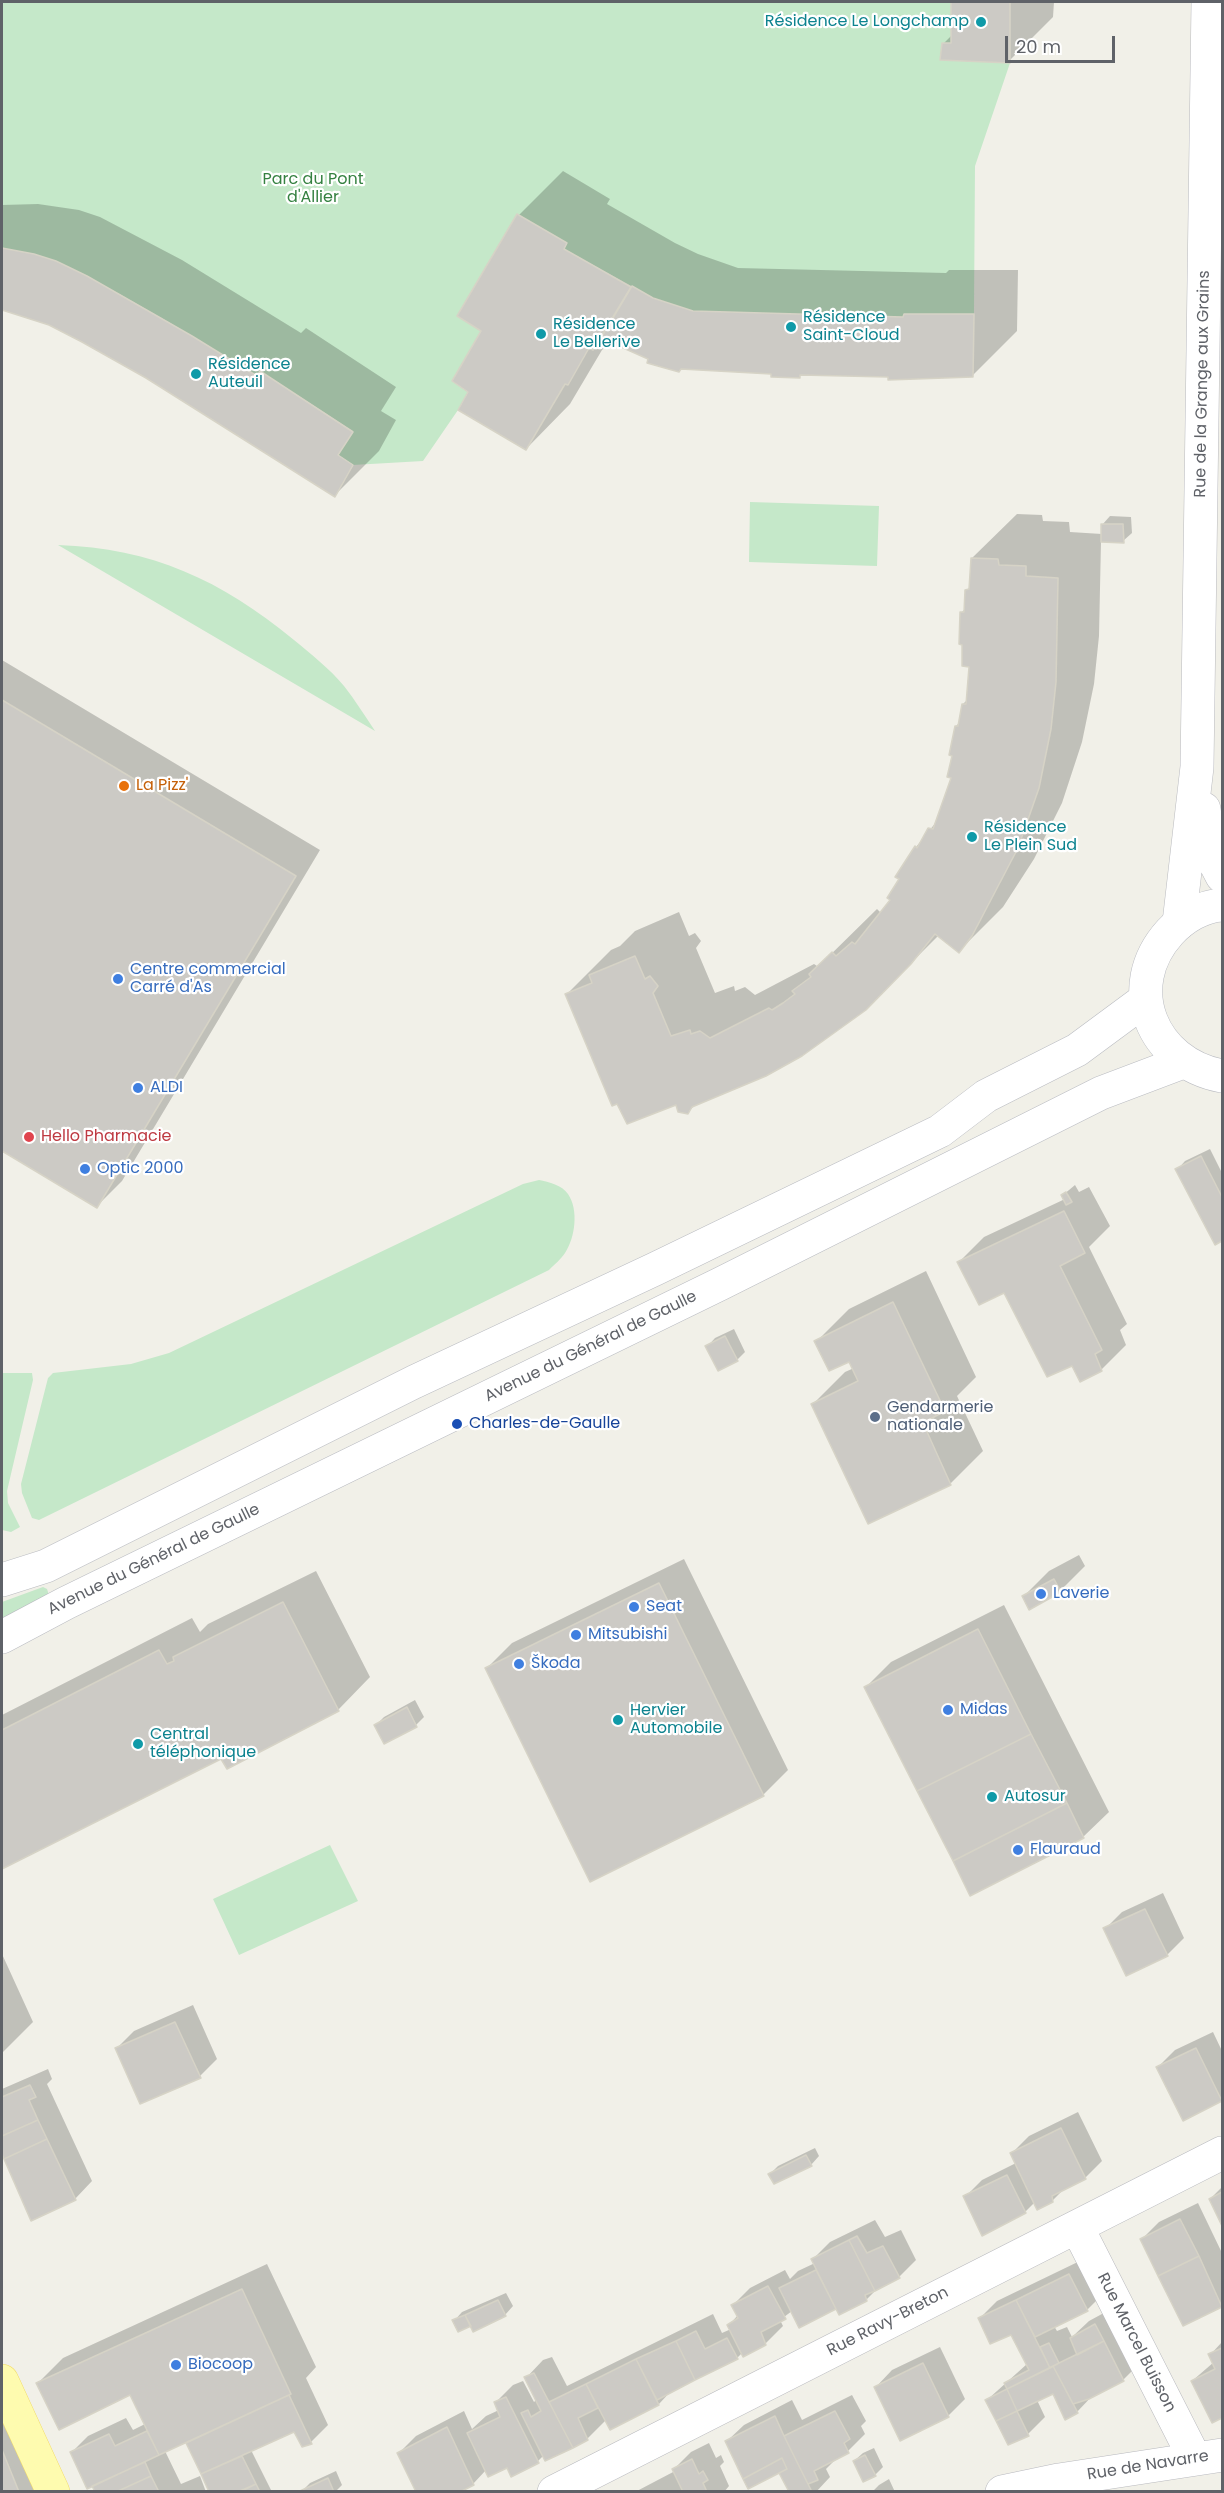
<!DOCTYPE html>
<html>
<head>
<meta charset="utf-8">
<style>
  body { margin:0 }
  #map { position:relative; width:1224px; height:2493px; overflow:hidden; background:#f1f0e8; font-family:Poppins,sans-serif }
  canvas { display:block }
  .frame { position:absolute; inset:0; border:3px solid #5f6268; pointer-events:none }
  .scale { position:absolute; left:1005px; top:36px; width:110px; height:27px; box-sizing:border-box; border:3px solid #5f6268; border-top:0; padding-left:8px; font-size:18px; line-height:21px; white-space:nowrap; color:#5f6268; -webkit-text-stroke:4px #fff; paint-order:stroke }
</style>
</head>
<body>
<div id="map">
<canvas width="1224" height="2493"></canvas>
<div class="frame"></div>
<div class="scale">20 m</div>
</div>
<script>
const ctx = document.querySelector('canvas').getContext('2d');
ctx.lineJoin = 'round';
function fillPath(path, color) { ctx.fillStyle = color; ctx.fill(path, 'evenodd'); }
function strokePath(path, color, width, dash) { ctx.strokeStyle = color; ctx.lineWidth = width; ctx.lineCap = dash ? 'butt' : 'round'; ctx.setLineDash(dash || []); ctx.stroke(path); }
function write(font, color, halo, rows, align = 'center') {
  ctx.font = font + ' Poppins,sans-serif'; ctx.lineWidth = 4.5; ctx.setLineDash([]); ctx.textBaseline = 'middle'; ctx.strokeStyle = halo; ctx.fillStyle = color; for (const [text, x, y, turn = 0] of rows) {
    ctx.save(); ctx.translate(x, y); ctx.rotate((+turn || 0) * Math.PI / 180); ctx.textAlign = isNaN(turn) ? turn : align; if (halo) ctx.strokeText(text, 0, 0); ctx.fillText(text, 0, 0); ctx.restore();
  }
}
const green = new Path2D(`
  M2,2H951V43H942L941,60L1010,63L975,166L974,314H904L903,317L693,311L653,298L564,249L567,243L517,214L481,331L452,381L468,392L458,410L423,461L353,465L338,455L353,431L261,372L257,376C215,350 173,324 130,300C88,276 49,255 2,248Z
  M750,502L879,506L877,566L749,562Z
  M58,545C152,548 221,580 294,640C311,654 330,669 344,686C355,700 365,716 375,731Z
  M539,1180C549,1182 562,1185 568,1194C579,1210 575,1238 565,1253C561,1259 554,1265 549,1270L39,1520L32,1518L22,1493L21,1484L48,1378L53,1373L131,1364L169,1353L523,1184Z
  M2,1373H32L33,1380L7,1491L8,1503L20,1527L11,1532L2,1530Z
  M43,1587L47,1589L50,1598L2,1624V1602Z
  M330,1845L358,1901L239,1955L213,1899Z`);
const shadow = new Path2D(`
  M953,2H1054L1053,17L1009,61L943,44L952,35Z
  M563,171L610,199L607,204L675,243L698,254L738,268L946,273L949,270H1018L1017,331L973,375L802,373L799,376L650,358L611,341L602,350L570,404L526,449L470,391L483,330L519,215Z
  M38,204L79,210L100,217L182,260L301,333L306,328L396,387L381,411L396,420L379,451L335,495L147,377L50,324L2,308V205Z
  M1017,514L1042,515L1043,521L1069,522L1070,532L1102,534V525L1110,516L1131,517L1132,533L1123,541H1101L1099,636L1094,684L1082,742L1062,803L1034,859L1003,907L959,951L939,935L865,1009L698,1102L688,1112L567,994L611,950L620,946L635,931L679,912L689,936L695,933L701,941L696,948L715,993L734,986L735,991L745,987L755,995L814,964L817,966L821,964L877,909L881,913L888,906L916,847L937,821L953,777L956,726L960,722L963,704L967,700L971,665L961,613L965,609L966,591L971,586L972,558Z
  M2,660L320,850L122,1181L97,1206L2,1149Z
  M1210,1149L1222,1173V1239L1216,1243L1177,1170L1185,1161Z
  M1075,1185L1079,1192L1089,1187L1110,1226L1089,1247L1127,1324L1120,1330L1126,1345L1101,1370L1073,1364L1005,1291L959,1262L984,1237L1065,1199L1063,1195Z
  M926,1271L976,1377L957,1396L983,1451L950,1484L813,1404L845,1372L854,1368L850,1360L816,1342L849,1309Z
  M734,1329L745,1352L737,1360L707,1347L715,1338Z
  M1079,1555L1085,1566L1060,1591L1024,1596L1049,1571Z
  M684,1559L788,1770L763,1795L486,1669L512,1643Z
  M316,1571L370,1677L338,1710L222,1757L2,1867V1715L192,1618L200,1632L208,1624Z
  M1004,1605L1109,1812L1083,1837L866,1687L891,1662Z
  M415,1700L424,1717L416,1725H376L384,1717Z
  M1163,1893L1184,1938L1167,1955L1105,1929L1122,1912Z
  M2,1954L33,2022L2,2053Z
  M193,2005L217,2059L200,2076L117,2048L134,2031Z
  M1213,2032L1222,2051L1221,2100L1158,2067L1175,2050Z
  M48,2069L52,2079L47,2084L92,2181L75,2199L32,2219L2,2151V2089Z
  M1078,2112L1102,2161L1085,2178L1065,2188L1053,2200L1035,2202L1025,2212L965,2197L982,2180L1016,2163L1012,2153L1029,2136Z
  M815,2148L819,2156L811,2165L770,2174L778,2166Z
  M1222,2187V2223L1210,2199Z
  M1198,2203L1222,2253V2305L1183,2324L1142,2239L1159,2222Z
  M875,2220L885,2237L901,2230L916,2260L899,2277L880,2286L866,2300L837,2307L799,2326L792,2311L780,2320L783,2326L765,2344L742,2353L737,2358L672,2390L659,2404L610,2428L606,2420L587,2439L544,2455L538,2461L486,2470L473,2484L399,2453L416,2436L464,2411L472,2429L486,2416L499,2410L496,2402L513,2385L523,2381L534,2402L537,2399L526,2378L543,2360L552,2357L567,2386L713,2314L722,2333L731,2329L729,2325L738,2315L733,2305L750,2288L785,2270L790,2279L798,2271L815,2263L813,2259L830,2242Z
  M1086,2258L1104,2293L1087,2310L1054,2326L1057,2331L1067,2327L1072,2337L1089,2321L1113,2308L1140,2363L1123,2380L1094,2394L1077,2412L1053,2392L1037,2400L1045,2417L1028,2434L1009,2443L987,2400L1027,2364L1012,2333L980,2318L997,2301Z
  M267,2264L316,2367L306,2378L328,2425L311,2442L294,2430L251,2450L272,2492H242L241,2489L211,2492L188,2443L193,2438L165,2451L181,2484L200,2476L206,2492H96L71,2453L88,2436L126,2418L133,2430L145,2424L130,2393L38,2383L63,2358Z
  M506,2293L513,2306L505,2315L471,2324L454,2321L462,2312Z
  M1222,2342V2417L1213,2421L1192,2381L1214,2362L1210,2355Z
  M940,2347L965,2399L948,2416L875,2388L892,2370Z
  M852,2395L866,2421L861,2426L865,2434L848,2451L833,2459L834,2461L826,2469L830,2477L816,2492H790L780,2471L726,2442L744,2425L792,2400L802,2420Z
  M13,2419L43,2492H2V2422Z
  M709,2443L716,2458L721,2455L724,2462L720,2466L729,2486L724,2492H635L675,2471L674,2469L691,2452Z
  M874,2448L883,2467L875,2475L854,2461L863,2453Z
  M336,2471L342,2485L335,2492H301L310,2483Z
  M889,2479L895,2492H872L879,2485Z`);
const building = new Path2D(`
  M951,2H1010V63L940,60L942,43H951Z
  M517,214L567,243L564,249L631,287L593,350L589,348L568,385L565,384L526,450L458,410L468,392L452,381L481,331L457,316Z
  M2,248L34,254L56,261L87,276L192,336L257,376L260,371L353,432L338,455L353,465L335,497L146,378L82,342L49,325L2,310Z
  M632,286L653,298L693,311L903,317L904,314H974L973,377L888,380V377L800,375V378L771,377V374L681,369L679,372L647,363L648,359L601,338Z
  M1101,524H1123L1124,543L1101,542Z
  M971,558L998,559L999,565L1026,566V576L1058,578L1056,682L1051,729L1039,788L1018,848L972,936L959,953L935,934L911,964L866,1010L802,1056L766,1076L692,1107L688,1114L678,1112L676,1105L627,1124L617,1104L612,1106L565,994L592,983L589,975L635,956L645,979L650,976L658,986L653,993L671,1036L690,1030L691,1034L700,1031L710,1038L769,1008L772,1010L783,1003L795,994L792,991L811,977L809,974L832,952L836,956L852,942L855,944L890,900L887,898L899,879L895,877L915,846L917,848L928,828L933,829L951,778L947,777L952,756L949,755L955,726H958L962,704H966L969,667L962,666V645L959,644L960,612H964L965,590L969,589Z
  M2,700L296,876L97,1208L2,1151Z
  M1201,1156L1222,1197V1241L1215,1245L1175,1169Z
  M1066,1192L1072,1202L1066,1205L1061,1195Z
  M1064,1211L1085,1253L1060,1266L1102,1350L1095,1354L1102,1371L1080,1382L1072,1366L1047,1377L1004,1293L979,1305L957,1262Z
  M893,1302L945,1411L923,1423L951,1485L868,1524L811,1404L858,1381L849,1362L829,1371L814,1341Z
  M725,1336L738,1361L718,1371L705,1346Z
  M1054,1579L1061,1592L1029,1610L1022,1596Z
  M659,1583L764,1796L590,1882L485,1668Z
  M283,1602L339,1711L227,1769L221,1759L2,1869V1730L159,1650L167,1664L174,1661L173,1657Z
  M978,1629L1031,1734L917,1791L864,1687Z
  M407,1707L417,1727L384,1744L374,1725Z
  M1031,1734L1067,1803L953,1861L917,1791Z
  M1067,1803L1084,1838L970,1896L953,1861Z
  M1145,1909L1168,1956L1126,1976L1103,1928Z
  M175,2022L201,2078L140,2104L115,2048Z
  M1196,2048L1222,2101L1183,2121L1156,2067Z
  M30,2085L36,2097L29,2100L38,2120L2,2136V2097Z
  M38,2120L47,2139L4,2159L2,2154V2136Z
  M1061,2128L1086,2179L1052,2196L1053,2202L1037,2210L1010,2153Z
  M47,2139L76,2200L31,2221L4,2159Z
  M806,2155L812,2166L774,2184L768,2174Z
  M1007,2175L1026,2213L982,2236L963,2196Z
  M1222,2192V2226L1209,2199Z
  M1180,2219L1199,2256L1158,2276L1140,2239Z
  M857,2236L867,2253L883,2246L900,2278L875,2291L849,2240Z
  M849,2240L875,2291L865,2295L867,2301L839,2315L811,2259Z
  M1199,2256L1222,2307L1183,2326L1158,2276Z
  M816,2270L836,2309L799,2328L779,2288Z
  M1069,2274L1088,2311L1035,2337L1016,2300Z
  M768,2286L786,2319L761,2332L766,2345L743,2357L727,2325L738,2318L731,2305Z
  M242,2289L291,2394L159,2455L130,2395L59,2430L36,2383Z
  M498,2300L506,2316L473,2332L465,2315Z
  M1016,2300L1050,2368L1007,2389L1004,2383L1029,2370L1011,2335L990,2344L978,2318Z
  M465,2315L471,2326L458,2332L452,2320Z
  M1095,2324L1104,2341L1077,2355L1070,2338Z
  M696,2331L705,2349L727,2338L738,2359L695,2380L676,2341Z
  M676,2341L695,2380L657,2400L636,2359Z
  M1104,2341L1124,2381L1089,2399L1073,2404L1053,2366Z
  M1049,2343L1059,2363L1050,2368L1040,2347Z
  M1222,2348V2418L1212,2423L1191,2381L1215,2369L1208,2354Z
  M636,2359L659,2405L610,2430L586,2384Z
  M923,2363L949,2417L900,2441L874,2387Z
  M1053,2366L1078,2413L1065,2420L1053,2394L1017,2411L1007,2389Z
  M534,2373L573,2448L545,2461L521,2413L528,2410L531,2417L541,2411L524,2377Z
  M586,2384L598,2408L578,2418L588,2440L573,2448L549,2402Z
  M1007,2389L1017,2411L996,2421L985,2400Z
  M289,2395L312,2444L302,2447L294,2432L201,2474L186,2443Z
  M506,2397L539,2463L511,2477L507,2468L488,2477L467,2433L500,2417L494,2402Z
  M835,2411L850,2439L844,2443L849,2453L814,2471L818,2480L808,2484L784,2436Z
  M1017,2411L1029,2436L1008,2445L996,2421Z
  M775,2416L784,2436L812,2492H789L779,2473L787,2469L782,2458L743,2479L725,2441Z
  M447,2427L474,2485L460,2492H416L397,2453Z
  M147,2431L159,2455L87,2489L70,2452L109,2434L115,2446Z
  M2,2450L13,2477L19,2492H2Z
  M865,2455L876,2476L863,2482L853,2461Z
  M242,2456L256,2484L240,2492H209L201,2474Z
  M782,2458L787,2469L748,2489L743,2479Z
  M692,2459L699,2474L703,2471L708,2480L703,2483L707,2492H683L672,2469Z
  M145,2462L151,2476L116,2492H95L92,2486Z
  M151,2476L159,2492H116Z
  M328,2478L334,2492L300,2491Z
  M256,2484L260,2492L240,2491Z`);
const minor = new Path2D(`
  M1204,809L1211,855L1222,876
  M1179,923L1197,767L1208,2
  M1077,2227L1195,2459
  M554,2492L1222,2153
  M1002,2492L1059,2480L1222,2455`);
const secondary = new Path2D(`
  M1222,905C1202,906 1183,918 1170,932C1120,987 1152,1063 1222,1076
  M2,1580L46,1566L414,1382L655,1269L940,1131L986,1096L1077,1050L1146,999
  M2,1637L66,1603L720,1284L1101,1093L1183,1062`);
const primary = new Path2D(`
  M2,2381L53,2492`);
const markers = [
  [981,22,6,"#0f9aa8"],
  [791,327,6,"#0f9aa8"],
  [541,334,6,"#0f9aa8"],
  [196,374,6,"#0f9aa8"],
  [124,786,6,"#e8710a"],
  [972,837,6,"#0f9aa8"],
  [118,979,6,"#3f7fe0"],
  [138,1088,6,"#3f7fe0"],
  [29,1137,6,"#e0444e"],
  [85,1169,6,"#3f7fe0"],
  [875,1417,6,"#5c6f8a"],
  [457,1424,6,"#1a4fb4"],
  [1041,1594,6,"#3f7fe0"],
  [634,1607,6,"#3f7fe0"],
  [576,1635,6,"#3f7fe0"],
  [519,1664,6,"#3f7fe0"],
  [948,1710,6,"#3f7fe0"],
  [618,1720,6,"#0f9aa8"],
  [138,1744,6,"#0f9aa8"],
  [992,1797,6,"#0f9aa8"],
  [1018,1850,6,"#3f7fe0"],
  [176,2365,6,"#3f7fe0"]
];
const cultureNames = [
  ["Résidence Le Longchamp",969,22,"right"],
  ["Résidence",803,318],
  ["Saint-Cloud",803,336],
  ["Résidence",553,325],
  ["Le Bellerive",553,343],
  ["Résidence",208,365],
  ["Auteuil",208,383],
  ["Résidence",984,828],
  ["Le Plein Sud",984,846],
  ["Hervier",630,1711],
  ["Automobile",630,1729],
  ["Central",150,1735],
  ["téléphonique",150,1753],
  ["Autosur",1004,1797]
];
const parkNames = [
  ["Parc du Pont",313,180],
  ["d'Allier",313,198]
];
const streetNames = [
  ["Rue de la Grange aux Grains",1203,384,-89],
  ["Avenue du Général de Gaulle",591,1347,-26],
  ["Avenue du Général de Gaulle",154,1560,-26],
  ["Rue Ravy-Breton",888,2322,-27],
  ["Rue Marcel Buisson",1136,2343,63],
  ["Rue de Navarre",1148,2466,-9]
];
const foodNames = [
  ["La Pizz'",136,786]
];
const shopNames = [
  ["Centre commercial",130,970],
  ["Carré d'As",130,988],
  ["ALDI",150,1088],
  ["Optic 2000",97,1169],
  ["Laverie",1053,1594],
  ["Seat",646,1607],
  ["Mitsubishi",588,1635],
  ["Škoda",531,1664],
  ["Midas",960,1710],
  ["Flauraud",1030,1850],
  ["Biocoop",188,2365]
];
const healthNames = [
  ["Hello Pharmacie",41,1137]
];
const serviceNames = [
  ["Gendarmerie",887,1408],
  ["nationale",887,1426]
];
const transitNames = [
  ["Charles-de-Gaulle",469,1424]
];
fillPath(green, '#c5e8c9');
fillPath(shadow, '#0003');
fillPath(building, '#cccac5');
strokePath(building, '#d6d3c6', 1.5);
strokePath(minor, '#b8b9be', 34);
strokePath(secondary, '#b9bbc1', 34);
strokePath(primary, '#f1d961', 34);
strokePath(minor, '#fff', 33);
strokePath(secondary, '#fff', 33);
strokePath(primary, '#fefbaf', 33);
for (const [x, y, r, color] of markers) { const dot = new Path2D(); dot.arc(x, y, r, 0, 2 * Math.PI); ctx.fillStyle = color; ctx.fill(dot); strokePath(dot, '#fff', 2); }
write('16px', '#0d838f', '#fff', cultureNames, 'left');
write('16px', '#358141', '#fff', parkNames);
write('16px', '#5f6268', '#fff', streetNames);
write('16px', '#c56008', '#fff', foodNames, 'left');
write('16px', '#366cbe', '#fff', shopNames, 'left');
write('16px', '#be3a42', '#fff', healthNames, 'left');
write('16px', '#4e5e75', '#fff', serviceNames, 'left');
write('16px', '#164399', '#fff', transitNames, 'left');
</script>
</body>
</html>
